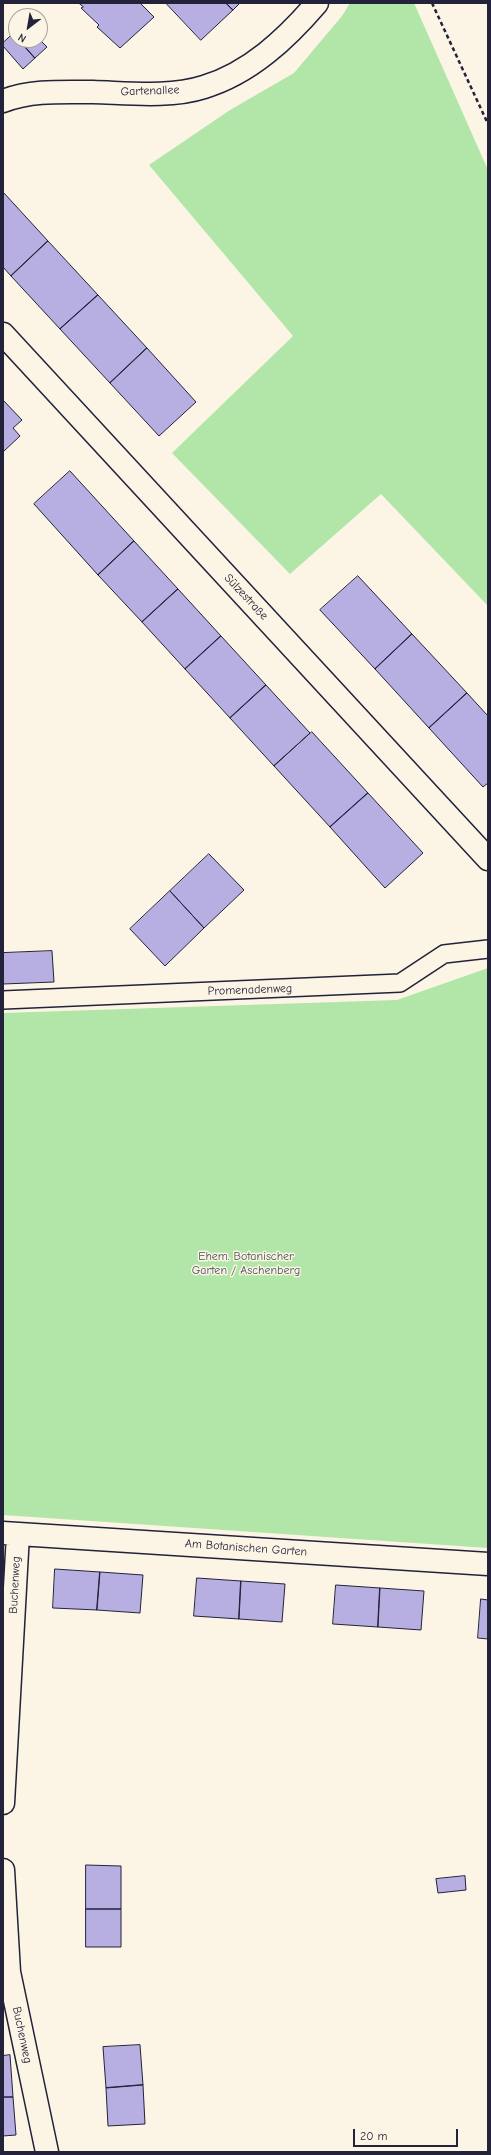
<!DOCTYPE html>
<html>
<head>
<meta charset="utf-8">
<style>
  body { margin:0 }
  #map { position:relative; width:491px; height:2155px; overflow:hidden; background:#fcf5e5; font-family:"Comic Neue",sans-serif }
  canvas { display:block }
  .frame { position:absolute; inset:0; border:4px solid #22223b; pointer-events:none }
  .north { position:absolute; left:8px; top:8px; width:40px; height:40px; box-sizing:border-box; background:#fcf5e5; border:1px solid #a5a1a1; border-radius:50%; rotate:211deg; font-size:11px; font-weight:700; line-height:16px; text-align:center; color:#22223b }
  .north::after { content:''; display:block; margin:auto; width:14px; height:18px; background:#22223b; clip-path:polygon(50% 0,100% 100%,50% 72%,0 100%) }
  .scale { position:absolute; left:353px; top:2129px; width:105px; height:18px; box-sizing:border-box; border:2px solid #22223b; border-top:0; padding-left:5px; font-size:12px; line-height:14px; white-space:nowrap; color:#22223b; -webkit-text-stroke:3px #fcf5e5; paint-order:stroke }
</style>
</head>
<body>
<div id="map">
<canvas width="491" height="2155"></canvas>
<div class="frame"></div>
<div class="north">N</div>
<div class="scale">20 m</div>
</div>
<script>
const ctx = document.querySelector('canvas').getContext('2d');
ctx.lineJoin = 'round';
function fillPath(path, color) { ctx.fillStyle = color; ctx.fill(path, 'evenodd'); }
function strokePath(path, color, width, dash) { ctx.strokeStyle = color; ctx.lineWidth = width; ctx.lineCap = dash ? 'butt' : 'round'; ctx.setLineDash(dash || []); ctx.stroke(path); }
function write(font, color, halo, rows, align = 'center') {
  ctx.font = font + ' "Comic Neue",sans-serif'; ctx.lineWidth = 3; ctx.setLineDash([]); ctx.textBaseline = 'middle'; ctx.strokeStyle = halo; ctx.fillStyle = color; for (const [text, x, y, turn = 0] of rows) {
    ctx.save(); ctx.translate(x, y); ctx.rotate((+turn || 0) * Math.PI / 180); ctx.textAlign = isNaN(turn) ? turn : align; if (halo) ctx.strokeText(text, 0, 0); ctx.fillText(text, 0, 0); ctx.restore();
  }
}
const green = new Path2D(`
  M350,3H414L488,170V606L381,494L290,574L172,453L293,336L149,165L230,110L294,73L342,16Z
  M488,968V1548L3,1515V1013L397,1000Z`);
const building = new Path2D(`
  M79,3H140L154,17L120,48L97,27L99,25L81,8L83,7Z
  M166,3H226L233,10L201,40Z
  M226,3H240L233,10Z
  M13,34L16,40H19L35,58L23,69L3,46V43Z
  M19,40H40L47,47L35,58Z
  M3,192L48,241L11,276L3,267Z
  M48,241L98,295L60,329L11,276Z
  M98,295L147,348L110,383L60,329Z
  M147,348L196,402L159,436L110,383Z
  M3,400L22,420L13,428L20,436L3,452Z
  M70,471L134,541L98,575L34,504Z
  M134,541L178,589L142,622L98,575Z
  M358,576L412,634L375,669L320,610Z
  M178,589L221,636L185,669L142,622Z
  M412,634L467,693L429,728L375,669Z
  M221,636L266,685L230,718L185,669Z
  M266,685L310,733L274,766L230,718Z
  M467,693L488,716V783L483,787L429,728Z
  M312,732L368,793L330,827L274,766Z
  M368,793L423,853L385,888L330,827Z
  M209,854L244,890L204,928L170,891Z
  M170,891L204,928L165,966L130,929Z
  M52,951L54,982L3,984V953Z
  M55,1569L100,1572L97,1610L53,1608Z
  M100,1572L143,1575L140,1613L97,1610Z
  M197,1578L241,1581L239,1619L194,1616Z
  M241,1581L285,1584L282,1622L239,1619Z
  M336,1585L380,1588L378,1627L333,1624Z
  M380,1588L424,1591L421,1630L378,1627Z
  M481,1599L488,1600V1639L478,1638Z
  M86,1865L121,1866V1909H86Z
  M465,1876L466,1890L438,1893L436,1879Z
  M86,1909H121V1947H86Z
  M140,2045L143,2085L106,2088L103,2047Z
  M10,2055L13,2097H3V2056Z
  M143,2085L145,2124L108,2126L106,2088Z
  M3,2097H13L16,2135L3,2136Z`);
const path = new Path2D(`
  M432,3L488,124`);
const service = new Path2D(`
  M3,1000L400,983L444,954L488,949`);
const minor = new Path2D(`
  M3,101C32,90 62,92 93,92C128,93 170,98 204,87C250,73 286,39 317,3
  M3,334L488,859
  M3,1533L488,1564
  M3,1803L18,1534
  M3,1870L9,1972L47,2152`);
const streetNames = [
  ["Gartenallee",150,91,-2],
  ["Sülzestraße",246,597,47],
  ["Promenadenweg",250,990,-2],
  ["Am Botanischen Garten",246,1548,4],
  ["Buchenweg",15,1585,-87],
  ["Buchenweg",22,2035,78]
];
const parkNames = [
  ["Ehem. Botanischer",246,1257],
  ["Garten / Aschenberg",246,1271]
];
fillPath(green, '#b1e6a8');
fillPath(building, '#b7afe1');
strokePath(building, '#22223b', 1);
strokePath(service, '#22223b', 20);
strokePath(minor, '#22223b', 25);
strokePath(path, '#22223b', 2.5, [4, 3]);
strokePath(service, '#fcf5e5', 17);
strokePath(minor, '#fcf5e5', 22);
write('12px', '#22223b', '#fcf5e5', streetNames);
write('12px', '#465356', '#fcf5e5', parkNames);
</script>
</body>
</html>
